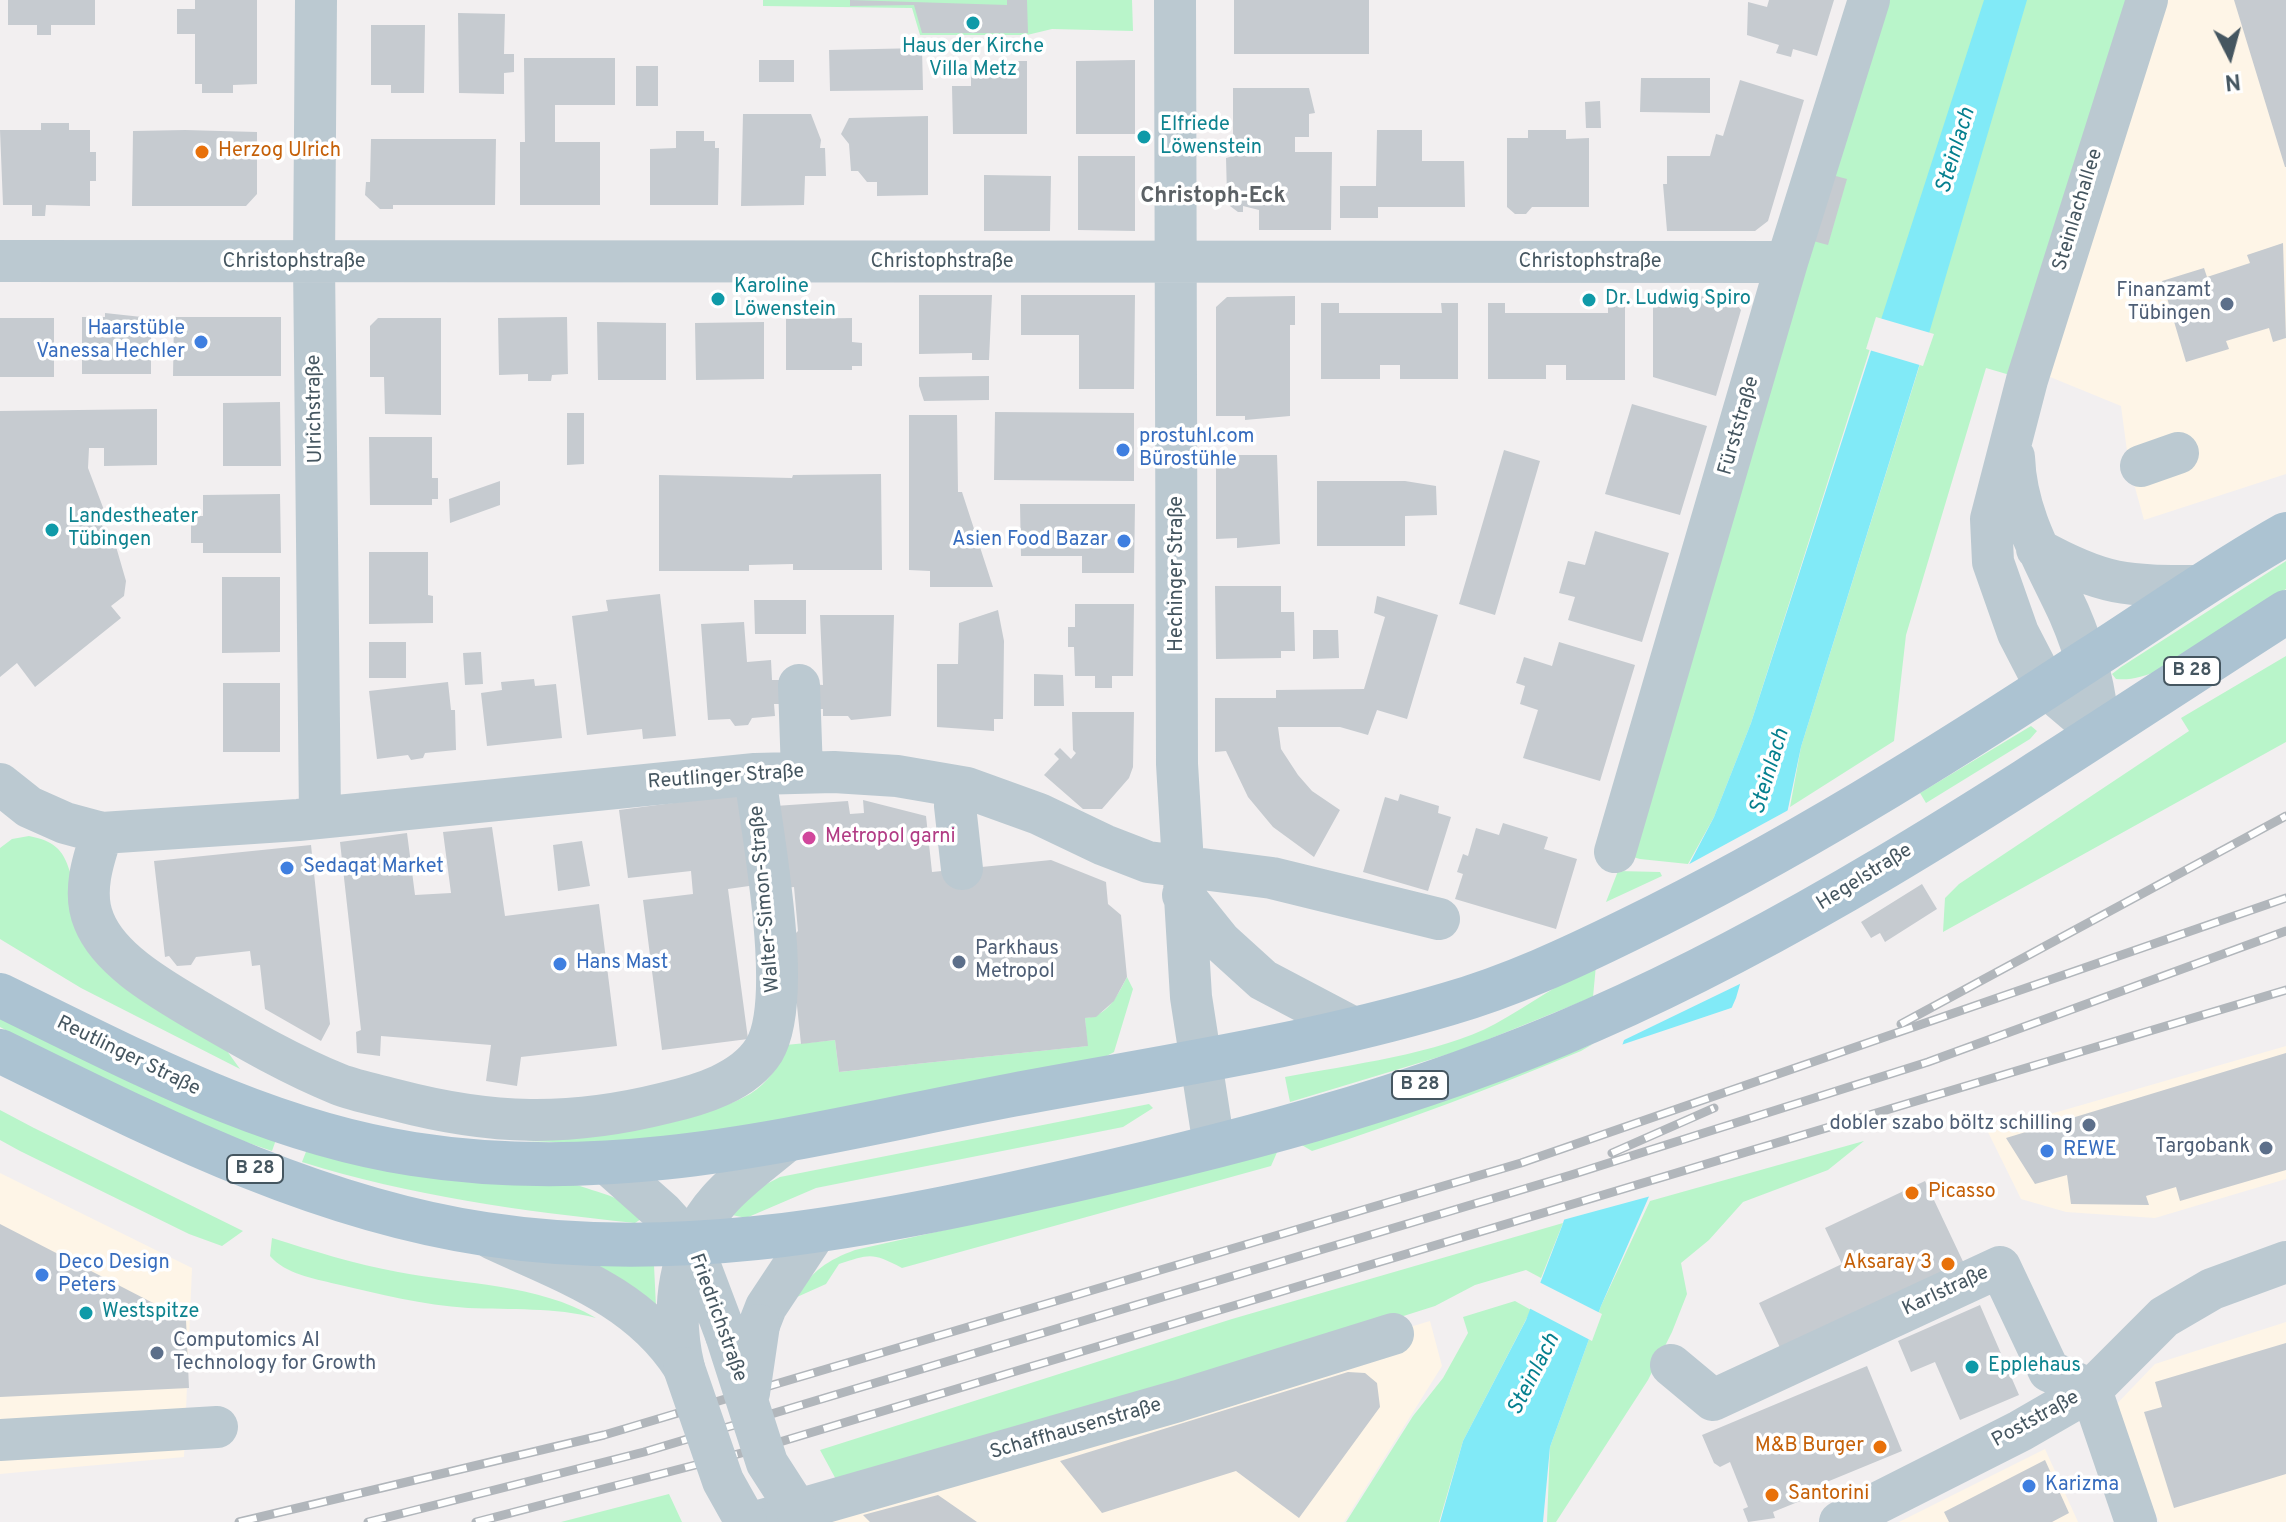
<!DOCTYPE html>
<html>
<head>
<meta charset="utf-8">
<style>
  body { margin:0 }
  #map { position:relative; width:2286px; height:1522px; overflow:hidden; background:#f2eff0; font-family:Overpass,sans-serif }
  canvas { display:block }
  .north { position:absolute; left:2190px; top:16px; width:80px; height:80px; -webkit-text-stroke:6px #fff; paint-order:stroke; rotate:174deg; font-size:22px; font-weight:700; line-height:32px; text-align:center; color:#455660 }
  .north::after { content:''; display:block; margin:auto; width:28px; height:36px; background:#455660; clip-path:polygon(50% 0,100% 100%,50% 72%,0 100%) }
</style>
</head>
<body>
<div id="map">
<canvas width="2286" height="1522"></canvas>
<div class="north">N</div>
</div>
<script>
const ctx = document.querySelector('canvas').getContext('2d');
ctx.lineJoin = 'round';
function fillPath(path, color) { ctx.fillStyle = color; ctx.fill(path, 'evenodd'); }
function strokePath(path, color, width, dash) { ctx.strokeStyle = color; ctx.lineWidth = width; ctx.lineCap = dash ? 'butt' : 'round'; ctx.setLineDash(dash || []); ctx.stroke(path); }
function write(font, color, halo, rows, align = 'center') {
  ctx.font = font + ' Overpass,sans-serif'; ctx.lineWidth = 7; ctx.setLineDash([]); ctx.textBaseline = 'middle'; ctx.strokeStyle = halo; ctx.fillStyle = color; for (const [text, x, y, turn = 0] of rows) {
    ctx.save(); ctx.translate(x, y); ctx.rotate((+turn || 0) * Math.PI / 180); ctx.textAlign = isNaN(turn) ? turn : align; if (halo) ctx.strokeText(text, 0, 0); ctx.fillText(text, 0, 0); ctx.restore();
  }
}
const commercial = new Path2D(`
  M2154,0H2286V474L2144,520L2129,466L2121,406L2038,372Z
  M2286,1046V1179L2155,1218L2066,1212L2021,1199L1988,1132Z
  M0,1173L192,1268L184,1457L0,1474Z
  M1430,1321L1442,1366L1344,1522H756Z
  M2286,1322V1522H2159L2111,1410L2155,1364Z
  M2045,1449L2078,1522H1899Z`);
const green = new Path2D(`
  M763,0H1132L1133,31L1052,29L1027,35H920L912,8L763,6Z
  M1869,0H2147L2027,380L1986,368L1906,635L1894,741L1790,807L1801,747L1925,348L1875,333L1751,723L1714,817L1688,864L1640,859L1615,852Z
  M2286,561V589C2245,617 2164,685 2116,679L2112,674L2121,667Z
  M2286,656V742L1943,932L1945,898L1959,884L2189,731L2181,718Z
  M2031,726L2037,731L2030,739L1926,803L1920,793Z
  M29,836C53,841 63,848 70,872L222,1044L240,1069L81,988L0,939V848L12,839Z
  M1618,871L1660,872L1662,876L1606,902Z
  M1596,965L1593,997L1462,1050L1290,1102L1285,1077C1348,1065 1439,1054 1495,1024C1529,1005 1561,982 1596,965Z
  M1127,977L1133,989L1114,1052L1092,1064L744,1127L607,1144L526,1141C583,1134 703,1122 750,1094C768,1083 780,1065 786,1045L835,1040L839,1072L1087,1046L1085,1018C1108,1016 1117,996 1127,977Z
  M0,1016L278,1134L272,1151C178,1120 88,1073 0,1027Z
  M1593,1044L1581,1051C1492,1088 1403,1122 1312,1151L1300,1144L1508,1077Z
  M1149,1104L1153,1108L1123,1127L816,1188L746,1218L732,1215L757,1189L780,1177Z
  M0,1110L34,1128L243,1231L222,1246L189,1234L20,1151L0,1140Z
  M1864,1141L1828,1170L1743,1202L1709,1240L1681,1263L1687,1294L1672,1332L1648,1380L1556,1522H1547L1550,1447L1601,1306L1650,1201Z
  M309,1144L580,1186C599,1193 632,1199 641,1219L635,1223C521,1211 411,1196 302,1162Z
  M1278,1150L1271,1166L902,1268C872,1252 870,1254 839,1264L826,1284L797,1297C811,1271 828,1260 855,1250L1133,1188Z
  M1563,1223L1541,1278L1526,1270L1475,1285L1435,1306L1309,1346L839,1485L820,1450L1232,1319Z
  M272,1238C313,1251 355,1264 398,1272C465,1285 536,1283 596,1318C555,1307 511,1310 468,1308C423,1305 379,1294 336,1284C312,1278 286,1274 270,1256Z
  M571,1260L654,1265L656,1307Z
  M1515,1301L1531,1310L1463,1441L1439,1522H1346L1413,1416L1443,1378L1468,1333L1463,1317Z
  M669,1494L682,1522H561Z`);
const water = new Path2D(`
  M1984,0H2027L1925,347L1801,747L1781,842L1736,998L1601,1306L1550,1447L1543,1522H1440L1463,1441L1526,1320L1562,1226L1671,899L1714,817L1751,723Z`);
const pier = new Path2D(`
  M1876,317L1934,334L1923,366L1866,349Z
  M1794,807L1744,982L1622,1041L1667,897L1682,868Z
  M1737,1006L1651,1196L1559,1221L1621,1045Z
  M1537,1281L1602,1314L1592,1341L1527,1307Z`);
const building = new Path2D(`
  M8,0H95V25H51V35H37V25H8Z
  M195,0H257V84L233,85V93H202V84H195V34H177V9H195Z
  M850,0L1007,5V0H1027L1028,33H922L914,5L850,6Z
  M1234,0H1369V54H1234Z
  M1769,0H1834L1817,56L1793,49L1791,57L1776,53L1779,45L1747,35L1748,2L1767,7Z
  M2234,0H2286V167H2285Z
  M458,13L505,14L504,54H514V72L504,73V94L459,93Z
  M371,25H425L424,93H391V85H371Z
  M922,48L923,90L830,91L829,50Z
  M524,58H615V105H555V142H600V205H520V142H525Z
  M759,60H794V82H759Z
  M1135,60V134H1076V61Z
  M971,61H1027V134H953L952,86H971Z
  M636,66H658V106H636Z
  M1641,78H1710V113L1640,112Z
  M1740,80L1804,100L1768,221L1755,231H1667L1663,184H1667V156H1710L1716,134L1723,136Z
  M1233,88H1309L1315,113L1309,114V137H1295V152H1332L1331,230H1259V210L1243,206V212H1238L1230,206L1227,195L1226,158L1233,156Z
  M1600,101L1601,128H1586L1585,102Z
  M743,114H811L821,140L820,148H825L826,176H805L804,205L741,206Z
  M928,116V195L877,196V182H867L858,171H851L849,144L841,134L849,118Z
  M41,123H69V130H90V152H96V181H90V206L46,205L45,216H32V205H3L0,130H41Z
  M185,130L257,132V194L246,206H132L133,131Z
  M1377,130H1422V161H1464L1465,207H1378V218H1340V186H1376Z
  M1528,130H1566V139L1589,138V207H1532L1526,214H1515L1507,207V138H1528Z
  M676,131H704V141H715V148H719L718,205H650V149L676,148Z
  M371,139H496L495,205H393V209H380L365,195L366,182H370Z
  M1078,156H1135V231L1078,230Z
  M984,175L1051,176L1050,231H984Z
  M1832,175L1847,179L1828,245L1813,241Z
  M2283,243L2286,338L2273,342L2269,328L2226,341L2229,349L2186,362L2162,281L2204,268L2207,277L2250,263L2247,255Z
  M919,295H992L989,360H972V353L919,354Z
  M1021,295H1135L1134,389H1079V335H1021Z
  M1295,296V325H1290V416L1245,420V416H1216V307L1227,297Z
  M1730,296L1741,310L1716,396L1653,377V297Z
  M1321,303H1339V313H1442L1441,303H1458V379H1400V365H1380V379H1321Z
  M1488,303H1505V313H1608V303H1625V380H1566V365H1546V379H1488Z
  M105,313L151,318V374H82V317H105Z
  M174,317H281V376H173Z
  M567,317L568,374L552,375L551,381H528V374L499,375L498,318Z
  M0,318H54V377H0Z
  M378,318H441V415L385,414L384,377H370V326Z
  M852,318V342L862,343V366H852V370H786V319Z
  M597,322L666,323V380H598Z
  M764,322V379L696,380L695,323Z
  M989,376V400L924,401L919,386V377Z
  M280,402L281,466H223V403Z
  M1632,404L1707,426L1680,515L1605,494Z
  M157,409V465L104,466V448H89L88,468L104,510L95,516L115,543L126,581L124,596L111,606L121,618L35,687L17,663L0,677V411Z
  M995,412L1134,413V481L994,480Z
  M567,413H584V464L567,465Z
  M909,415H957L958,492H962L993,587H930V571L909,570Z
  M369,437H432V478H438V499H432V505H370Z
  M1504,450L1540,461L1495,615L1459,604Z
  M1216,455H1277L1280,544L1237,548V538L1216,539Z
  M881,474L882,570H793V564L749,565V571H659V475L792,478L793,475Z
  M500,481V505L450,523L449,499Z
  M1317,481H1405L1436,486L1437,515L1405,516V546H1317Z
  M280,494L281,553H203V543H191V516H203V495Z
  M1020,504H1135L1134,573H1082V556H1021Z
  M1595,531L1669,553L1642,642L1568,620L1575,597L1559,593L1568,561L1585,565Z
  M369,552H428V595L433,596V623L369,624Z
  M222,577H280V652L222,653Z
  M1215,586H1281V612H1294L1295,651H1281V658L1216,659Z
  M660,594L676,736L643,739L642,729L587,735L572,616L608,611L606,600Z
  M1377,596L1438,615L1407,719L1377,710L1368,735L1340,727H1278L1281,749L1298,775L1312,791L1340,810L1314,857L1273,827L1248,797L1226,751L1215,752V698H1276V690L1364,689L1385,617L1374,613Z
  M754,600H806V634H755Z
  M1075,604H1134L1133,676H1112V688H1095V676H1075L1074,647H1068V627H1075Z
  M998,610L1004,641L1003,719H994V731L937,727V664H958L959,623Z
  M820,615H894L891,716L851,720L848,716H823V709H808V684L823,685Z
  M744,622L747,662L771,660L772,680H783L785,704H774L775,716L752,718L748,725L735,726L730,719L708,720L701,624Z
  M1313,630H1338L1339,658L1313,659Z
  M369,642H406V678H369Z
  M1559,642L1635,665L1600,781L1523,758L1538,710L1520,704L1525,686L1516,683L1524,657L1552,666Z
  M481,652L483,684L465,685L463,653Z
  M1034,674L1063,675L1064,706H1034Z
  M534,679L535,686L556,684L562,738L487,746L481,693L502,690L501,682Z
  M448,682L451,710H455L456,750L425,753L423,758L411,760L408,755L377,759L369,691Z
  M223,683H280V752H223Z
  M1072,712H1134L1133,767L1129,778L1102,809H1083L1044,775L1059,759L1054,754L1060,748L1071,759L1076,753L1073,750Z
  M1400,794L1439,806L1438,813L1451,817L1428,891L1363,872L1385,797L1398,801Z
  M735,795L745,799L756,885L728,889L748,1039L662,1050L643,900L693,894L691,871L628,878L619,810Z
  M863,800L926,816L932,872L1051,860L1106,882L1108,904L1121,915L1127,977L1114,1001L1096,1017L1085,1018L1088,1046L839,1072L835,1040L801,1044L790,939L798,931L794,887L785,888L775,806L848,801L850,814L864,813Z
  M1503,823L1548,837L1544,849L1577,859L1556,929L1455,899L1463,874L1457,872L1463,854L1468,856L1476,828L1499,835Z
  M492,827L505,916L599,904L617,1046L521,1057L517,1086L486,1081L491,1045L381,1036L380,1056L357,1053L356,1032L361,1030L340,842L407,833L415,895L451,893L443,832Z
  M582,841L590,886L558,891L553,845Z
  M311,845L330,1024L321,1041L265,1009L260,965L252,966L250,951L196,957L191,965L177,966L169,956L165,957L154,861Z
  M1922,884L1937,909L1885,942L1880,933L1871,938L1861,922Z
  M2286,1053V1170L2180,1201L2176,1187L2146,1196L2149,1205L2071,1204L2067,1175L2035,1184L2006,1138Z
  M1925,1181L1967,1270L1784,1356L1759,1303L1842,1264L1825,1228Z
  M0,1224L186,1320L189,1388L0,1397Z
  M1980,1305L2019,1395L1960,1420L1935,1362L1911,1372L1898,1341Z
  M2286,1343V1474L2174,1508L2144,1412L2162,1407L2155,1382Z
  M1867,1366L1902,1451L1817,1486L1820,1493L1773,1512L1775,1518L1748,1522L1743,1509L1748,1507L1730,1462L1720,1467L1714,1463L1702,1435Z
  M1348,1372L1365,1373L1377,1383L1380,1407L1299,1518L1236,1471L1102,1513L1060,1461Z
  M2045,1460L2069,1513L2052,1522H1949L1944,1512Z
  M938,1495L977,1522H870L863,1515Z`);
const minor = new Path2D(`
  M316,0L314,263L320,817
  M1175,0L1177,764L1191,997L1214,1146
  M0,261L1787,262
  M2014,457C2016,516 2045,561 2069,613C2086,652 2096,691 2099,732
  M2141,466L2178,453
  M2037,549C2104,586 2125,586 2201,586
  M799,685L802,773
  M2099,732L2046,687L2018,633L1993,562L1991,519L2027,380L2147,0
  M0,784L29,807L65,823L102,833L298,820L755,774L834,772L897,776L967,788L1039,814L1104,845L1148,862L1272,878L1439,919
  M102,833C93,860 82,893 94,921C110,961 163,990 198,1011C243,1037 289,1064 338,1084C356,1091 377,1095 396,1100C491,1125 569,1127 665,1103C700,1095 744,1082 764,1050C795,999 762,836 755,774
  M1615,852L1787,262L1869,0
  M962,869L955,806L967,788
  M1183,895L1220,941L1263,980L1354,1028
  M609,1165L662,1212L692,1245L726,1335
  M493,1239C564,1272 639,1297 683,1366
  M759,1325L766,1307L817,1230
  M1671,1365L1713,1400L2000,1267L2049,1371L2091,1390L2136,1522
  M684,1368C670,1310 678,1246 719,1200C739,1177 766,1159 789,1139
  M0,1440L217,1427
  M756,1522L1178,1401L1393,1334
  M1840,1522L2020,1431L2091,1390L2164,1317L2212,1289L2286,1262`);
const major = new Path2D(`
  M0,995C134,1060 264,1131 413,1154C624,1187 807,1134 1012,1095C1156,1068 1307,1046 1448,1004C1511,986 1571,958 1630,929C1790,851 1940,757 2088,660C2154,618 2218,572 2286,534
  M0,1051C155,1127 312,1208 485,1234C667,1262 846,1231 1025,1191C1216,1149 1413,1100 1593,1020C1839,912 2061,756 2286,612`);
const rail = new Path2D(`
  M1901,1024L2286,816
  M1612,1153L1714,1108
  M239,1522L604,1435L1521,1163L2286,898
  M368,1522L644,1452L1571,1175L1928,1062L2286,931
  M476,1522L753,1450L2286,990`);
const minorBridge = new Path2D(`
  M726,1335L767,1463L805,1522
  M684,1368L723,1481L746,1522
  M749,1393L759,1325`);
const markers = [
  [973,23,8,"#0f9aa8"],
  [1144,137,8,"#0f9aa8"],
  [202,152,8,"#e8710a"],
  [718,299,8,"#0f9aa8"],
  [1589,300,8,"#0f9aa8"],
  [2227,304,8,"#5c6f8a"],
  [201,342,8,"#3f7fe0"],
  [1123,450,8,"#3f7fe0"],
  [52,530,8,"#0f9aa8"],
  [1124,541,8,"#3f7fe0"],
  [809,838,8,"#d1479c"],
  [287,868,8,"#3f7fe0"],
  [959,962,8,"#5c6f8a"],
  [560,964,8,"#3f7fe0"],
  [2089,1125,8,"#5c6f8a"],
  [2266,1148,8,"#5c6f8a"],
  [2047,1151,8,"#3f7fe0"],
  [1912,1193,8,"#e8710a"],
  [1948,1264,8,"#e8710a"],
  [42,1275,8,"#3f7fe0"],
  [86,1313,8,"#0f9aa8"],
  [157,1353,8,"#5c6f8a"],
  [1972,1367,8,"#0f9aa8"],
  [1880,1447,8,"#e8710a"],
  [2029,1486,8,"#3f7fe0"],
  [1772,1495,8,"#e8710a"]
];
const shields = [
  [2192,671,56],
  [1420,1085,56],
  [255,1169,56]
];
const shieldNames = [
  ["B 28",2192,671],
  ["B 28",1420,1085],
  ["B 28",255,1169]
];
const cultureNames = [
  ["Haus der Kirche",973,48,"center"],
  ["Villa Metz",973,71,"center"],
  ["Elfriede",1160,126],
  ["Löwenstein",1160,149],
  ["Karoline",734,288],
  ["Löwenstein",734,311],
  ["Dr. Ludwig Spiro",1605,300],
  ["Landestheater",68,518],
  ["Tübingen",68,541],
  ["Westspitze",102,1313],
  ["Epplehaus",1988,1367]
];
const foodNames = [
  ["Herzog Ulrich",218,152],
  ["Picasso",1928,1193],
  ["Aksaray 3",1932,1264,"right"],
  ["M&B Burger",1864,1447,"right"],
  ["Santorini",1788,1495]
];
const streetNames = [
  ["Steinlachallee",2079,210,-73],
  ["Christophstraße",294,263],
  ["Christophstraße",942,263],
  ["Christophstraße",1590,263],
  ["Ulrichstraße",316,409,-91],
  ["Fürststraße",1740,426,-74],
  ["Hechinger Straße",1178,574,-90],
  ["Reutlinger Straße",726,778,-4],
  ["Hegelstraße",1865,878,-32],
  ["Walter-Simon-Straße",766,899,-95],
  ["Reutlinger Straße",128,1057,26],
  ["Karlstraße",1946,1292,-25],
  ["Friedrichstraße",717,1318,70],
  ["Poststraße",2036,1420,-29],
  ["Schaffhausenstraße",1076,1430,-16]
];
const serviceNames = [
  ["Finanzamt",2211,292],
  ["Tübingen",2211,315],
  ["Parkhaus",975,950,"left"],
  ["Metropol",975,973,"left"],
  ["dobler szabo böltz schilling",2073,1125],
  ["Targobank",2250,1148],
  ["Computomics AI",173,1342,"left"],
  ["Technology for Growth",173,1365,"left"]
];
const shopNames = [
  ["Haarstüble",185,330,"right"],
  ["Vanessa Hechler",185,353,"right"],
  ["prostuhl.com",1139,438],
  ["Bürostühle",1139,461],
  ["Asien Food Bazar",1108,541,"right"],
  ["Sedaqat Market",303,868],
  ["Hans Mast",576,964],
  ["REWE",2063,1151],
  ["Deco Design",58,1264],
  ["Peters",58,1287],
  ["Karizma",2045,1486]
];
const hotelNames = [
  ["Metropol garni",825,838]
];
const waterNames = [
  ["Steinlach",1957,151,-73],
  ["Steinlach",1771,772,-73],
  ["Steinlach",1535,1375,-63]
];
const neighbourhoodNames = [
  ["Christoph-Eck",1213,198]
];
fillPath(commercial, '#fef5e7');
fillPath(green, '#b9f5ca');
fillPath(water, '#81eaf7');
fillPath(pier, '#f2eff0');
fillPath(building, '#c6cbd0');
strokePath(minor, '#bbc9d1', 42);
strokePath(major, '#acc3d2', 44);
strokePath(rail, '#b1b6bb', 9);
strokePath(rail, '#fff', 6, [18]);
strokePath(minorBridge, '#bbc9d1', 42);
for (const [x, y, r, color] of markers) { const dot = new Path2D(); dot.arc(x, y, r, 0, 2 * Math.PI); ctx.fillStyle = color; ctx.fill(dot); strokePath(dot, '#fff', 3); }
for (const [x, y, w] of shields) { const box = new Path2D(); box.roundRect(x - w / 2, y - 14, w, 28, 6); ctx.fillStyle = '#fff'; ctx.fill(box); strokePath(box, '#455660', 2); }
write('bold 18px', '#455660', null, shieldNames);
write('20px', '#0d838f', '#fff', cultureNames, 'left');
write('20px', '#c56008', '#fff', foodNames, 'left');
write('20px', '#455660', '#fff', streetNames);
write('20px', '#4e5e75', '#fff', serviceNames, 'right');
write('20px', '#366cbe', '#fff', shopNames, 'left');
write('20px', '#b23c85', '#fff', hotelNames, 'left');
write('italic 22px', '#047f8e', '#fff', waterNames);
write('bold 22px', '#5b6165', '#fff', neighbourhoodNames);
</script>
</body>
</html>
